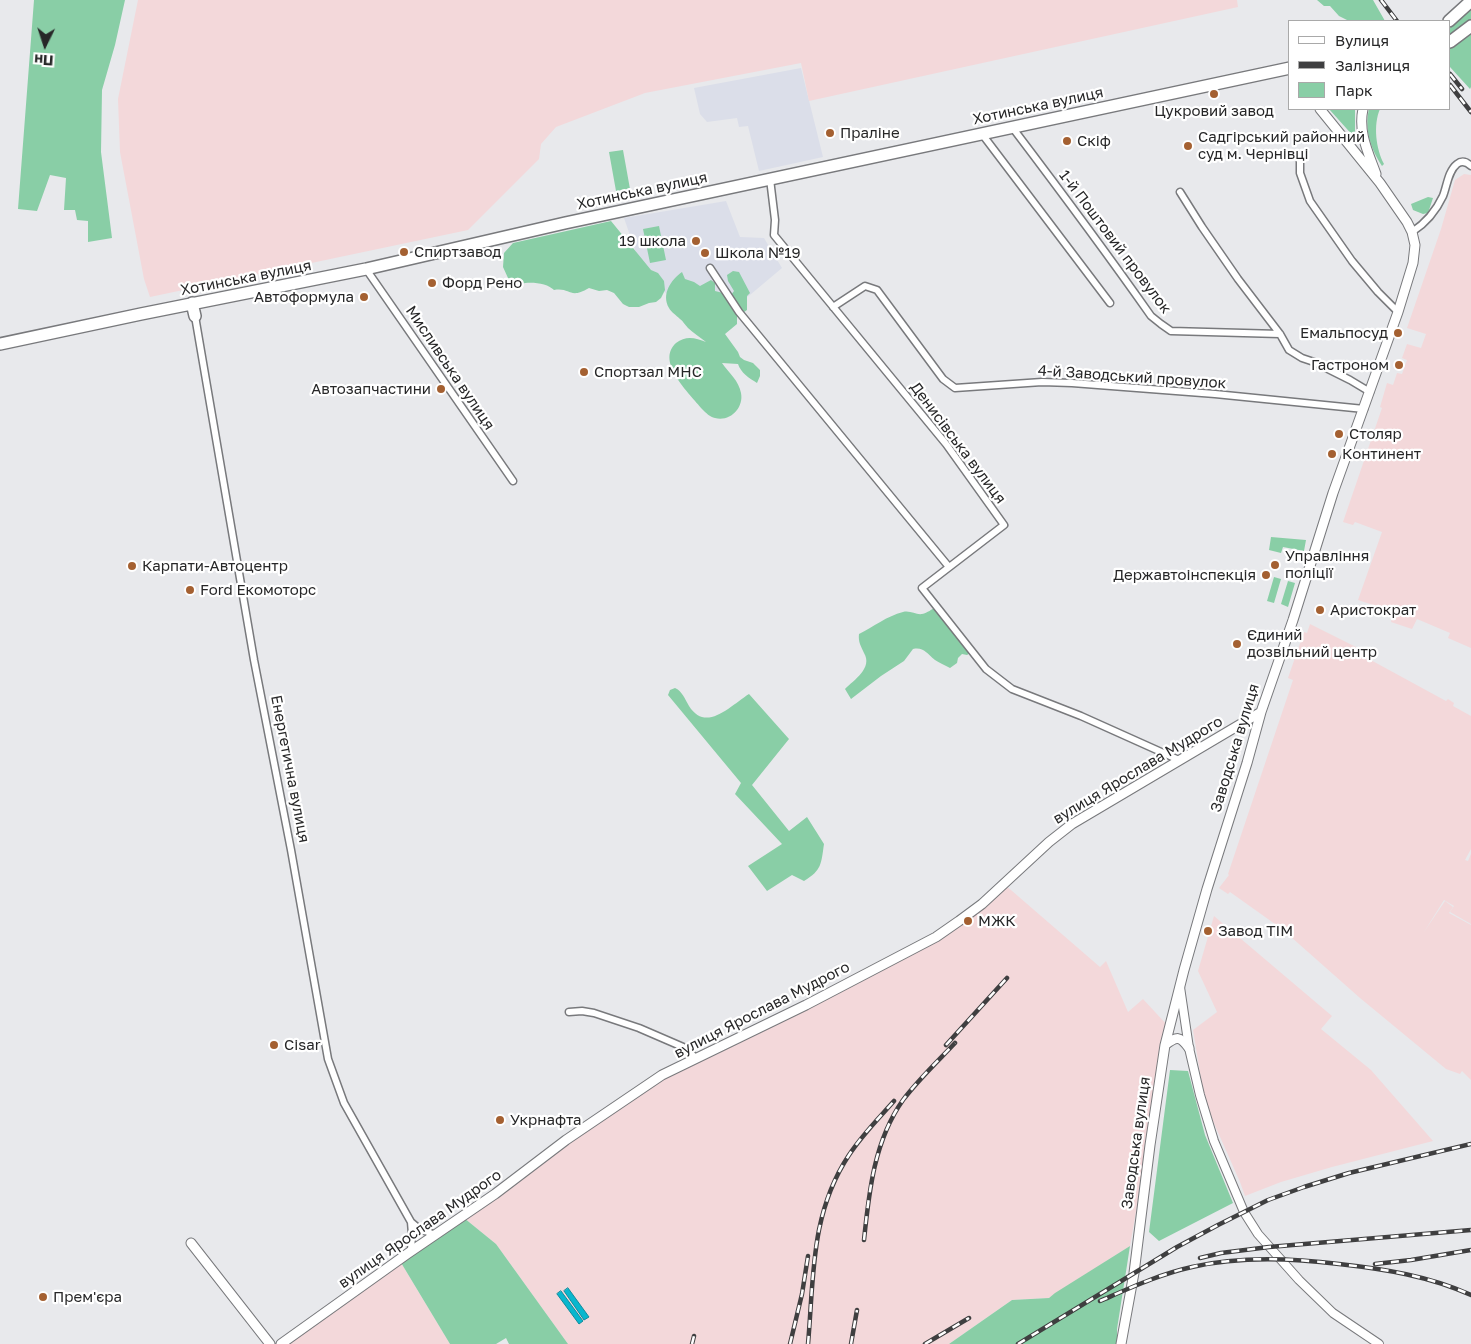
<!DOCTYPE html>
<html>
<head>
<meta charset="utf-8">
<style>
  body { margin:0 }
  #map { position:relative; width:1471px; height:1344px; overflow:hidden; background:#e8e9ec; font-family:"Golos Text",sans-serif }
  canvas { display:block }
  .legend { position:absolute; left:1288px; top:20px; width:162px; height:90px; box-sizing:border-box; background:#fff; border:1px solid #a9a9a9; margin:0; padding:6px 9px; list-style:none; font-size:15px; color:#272728 }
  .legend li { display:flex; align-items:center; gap:10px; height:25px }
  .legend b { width:25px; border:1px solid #a9a9a9 }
  .north { position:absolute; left:20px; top:20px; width:50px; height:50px; -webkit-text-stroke:4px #fff; paint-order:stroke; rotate:184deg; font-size:14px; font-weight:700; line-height:20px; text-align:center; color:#272728 }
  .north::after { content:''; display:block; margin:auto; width:18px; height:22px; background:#272728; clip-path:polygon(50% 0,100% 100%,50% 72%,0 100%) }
</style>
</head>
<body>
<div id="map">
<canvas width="1471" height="1344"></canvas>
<ul class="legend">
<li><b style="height:6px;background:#fff"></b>Вулиця</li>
<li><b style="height:6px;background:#3f3f40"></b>Залізниця</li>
<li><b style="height:14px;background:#89cea6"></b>Парк</li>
</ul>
<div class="north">Пн</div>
</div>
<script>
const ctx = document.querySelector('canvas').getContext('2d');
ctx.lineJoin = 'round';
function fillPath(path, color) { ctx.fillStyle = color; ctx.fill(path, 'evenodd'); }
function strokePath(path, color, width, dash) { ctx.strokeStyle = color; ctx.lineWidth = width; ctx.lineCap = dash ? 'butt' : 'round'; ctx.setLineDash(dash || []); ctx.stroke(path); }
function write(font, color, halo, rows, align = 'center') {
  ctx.font = font + ' "Golos Text",sans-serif'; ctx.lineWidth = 4.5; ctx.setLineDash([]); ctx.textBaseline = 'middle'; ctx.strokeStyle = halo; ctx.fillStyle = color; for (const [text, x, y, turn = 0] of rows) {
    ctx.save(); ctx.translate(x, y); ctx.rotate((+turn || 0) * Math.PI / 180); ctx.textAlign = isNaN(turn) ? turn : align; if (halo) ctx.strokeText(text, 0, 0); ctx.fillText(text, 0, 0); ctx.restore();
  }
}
const built = new Path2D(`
  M801,68L823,157L759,171L748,126L739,127L737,118L707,122L700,114L694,88Z
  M726,201L740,237L764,238L782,268L706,332L642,270L624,218Z`);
const industrial = new Path2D(`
  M138,0H1237L1238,7L809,101L801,63L645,93L556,127L541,144L539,159L468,230L150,297L144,279L120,152L118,99Z
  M1464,174L1471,175V648L1448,638L1450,633L1417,619L1412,629L1391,622L1394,612L1358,600L1382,532L1355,522L1353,525L1343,522L1382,408L1380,407L1387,383L1393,385L1397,373L1402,374L1407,360L1402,358L1407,344L1421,348L1426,334L1407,328L1441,229L1455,180Z
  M1310,624L1358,648L1356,652L1446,701L1448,699L1454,703L1453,706L1471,716V849L1465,860L1468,861L1471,854V924L1450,912L1454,906L1444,900L1424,932L1445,901L1453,907L1449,913L1471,925V1080L1462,1071L1460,1074L1446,1069L1360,998L1282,929L1230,892L1228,894L1219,888L1229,875L1228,874L1293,680L1288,678L1304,632L1307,633Z
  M1004,884L1100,967L1106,961L1128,1012L1143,999L1168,1026L1130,1246L1049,1298L1012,1300L949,1344H568L496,1244L464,1218L662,1076L935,938Z
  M1214,916L1332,1016L1321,1029L1371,1070L1433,1141L1332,1167L1281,1182L1245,1196L1240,1182L1213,1121L1203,1091L1193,1030L1217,1012L1198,971Z
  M400,1261L450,1344H283Z`);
const green = new Path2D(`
  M34,0H125L115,45L102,90L101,152L112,238L88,242V221L77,220L75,210H64L66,178L50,175L37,211L18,209Z
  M1317,0H1373L1385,21H1348L1347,20L1339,16L1330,6H1324Z
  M1471,9V19L1450,37V28Z
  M1471,31V87L1470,89L1450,67V48Z
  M1329,109H1355V138Z
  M1369,109H1380C1373,125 1376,149 1384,164L1382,166C1371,149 1364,130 1369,109Z
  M623,150L630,189L616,191L609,152Z
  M1428,197L1433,198L1428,213L1423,214L1413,210L1411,204Z
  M611,221L651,270L658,273L664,281L665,290L661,298L656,302L649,303L639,307H629L623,304L614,293L607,290L599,291L589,288C569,300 571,287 554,290C548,283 529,281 521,284L508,278L503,267L504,253L513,243Z
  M659,226L666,260L650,263L643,229Z
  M733,271L739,272L750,293L747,296V310L737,317V324L725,334L738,352L740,357L744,360L753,363L760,370V376L757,383C749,378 741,373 738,364L722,363C729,373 739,381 741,393C744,408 730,422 715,418C710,417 706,413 702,409C690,394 655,362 676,343C686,335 696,338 706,342C700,337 693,333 688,328C685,325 683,321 680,319C676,315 671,312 669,308C661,294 671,280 682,272L685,279L694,282L700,286L711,280L715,283V291L731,295L734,291L728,281L727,275Z
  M1271,537L1306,540L1304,551L1283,547L1281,553L1269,550Z
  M1274,577L1281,579L1274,603L1267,601Z
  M1288,581L1295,583L1288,607L1281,604Z
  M937,607L972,652L967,655L962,654L958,658L957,663L950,668C945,665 939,663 935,660C926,653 924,647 913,649L904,661L881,676L851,699L845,689C854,680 873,668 864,653C861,646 858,642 859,634C873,627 887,616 903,612C910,610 916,615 922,614C928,613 931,609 937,607Z
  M675,688C682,691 685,699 689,706C706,733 730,706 749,694L789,739L752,785L789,831L807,817L824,844C821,864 822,870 804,881L792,875L767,891L748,866L782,844L735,794L741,783L668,695L670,690Z
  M1170,1070L1188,1071L1205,1135L1233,1203L1159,1241L1149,1232Z
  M464,1218L496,1244L568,1344H509L506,1338L496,1344H450L400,1261Z
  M1130,1246L1117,1329V1344H949L1012,1300L1049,1298L1055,1293Z`);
const water = new Path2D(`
  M568,1288L589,1317L584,1320L564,1291Z
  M561,1291L583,1321L579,1324L557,1294Z`);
const minor = new Path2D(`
  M1012,127C1059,189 1106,252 1151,316L1161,324L1171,331L1280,334
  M982,134L1110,303
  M1300,159V173L1310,201L1352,261L1378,292L1398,312
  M770,179L775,220L774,235L946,444L1004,525L922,588L986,669L1012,689L1081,716L1179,760
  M1180,192L1202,227L1238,279L1280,334L1289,350L1302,358L1314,362L1350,380L1370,392
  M1412,232C1426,223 1436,211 1443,196C1447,186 1448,171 1457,164C1462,160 1467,162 1471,166
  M710,268L739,312L949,567
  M366,269L513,481
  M833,307L865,286L877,290L943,379L955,388L1042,382L1072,383L1215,394L1364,409
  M195,316L254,660L291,850L328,1059L344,1103L411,1222L418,1228L435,1235
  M569,1012L582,1011L594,1013L639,1028L683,1047L696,1058
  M411,1251L412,1234L411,1222`);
const tertiary = new Path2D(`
  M1180,987L1189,1048L1200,1095L1214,1141L1244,1212L1258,1234L1299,1280L1333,1313L1379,1344`);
const secondary = new Path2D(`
  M1363,109C1358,132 1368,152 1376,174
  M1165,1045C1177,1036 1180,1036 1189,1048
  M191,1243L270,1344
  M281,1344L407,1254L495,1194L566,1140L662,1075L806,1005L936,937L959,921L982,904L1049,842L1072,824L1261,712
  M1121,1344L1134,1273L1150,1145L1165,1045L1184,970L1207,889L1247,763L1261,712L1293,620L1333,493L1398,312L1413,263L1415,245L1412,232L1407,222L1380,183L1320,109`);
const trunk = new Path2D(`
  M1449,21L1471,1
  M1450,42L1471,26
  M192,303L195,316
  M0,344L141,314L366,269L565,223L1290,68`);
const rail = new Path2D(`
  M1381,0L1397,21
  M1450,74L1462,89
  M1450,85L1471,112
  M946,1045L1007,978
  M864,1240C869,1192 874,1141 903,1100C918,1080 937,1062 955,1043
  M1200,1258L1221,1253L1269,1247L1471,1230
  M1375,1264L1411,1260L1471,1250
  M1100,1301C1130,1288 1160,1274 1192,1267C1240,1256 1290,1258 1339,1264C1384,1269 1429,1276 1471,1295
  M692,1344L694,1336
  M790,1344L802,1294L808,1256
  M808,1344C814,1277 810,1214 849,1155C862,1135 878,1119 894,1101
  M851,1344L857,1310
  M925,1344L969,1318
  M1018,1344L1177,1247L1218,1225L1268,1200L1304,1187L1349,1173L1471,1144`);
const markers = [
  [1214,94,5,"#a46031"],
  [830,133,5,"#a46031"],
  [1067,141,5,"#a46031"],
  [1188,146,5,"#a46031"],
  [696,241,5,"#a46031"],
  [404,252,5,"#a46031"],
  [705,253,5,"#a46031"],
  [432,283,5,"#a46031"],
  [364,297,5,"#a46031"],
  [1398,333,5,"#a46031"],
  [1399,365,5,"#a46031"],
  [584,372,5,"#a46031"],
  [441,389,5,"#a46031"],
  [1339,434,5,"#a46031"],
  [1332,454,5,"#a46031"],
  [1275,565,5,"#a46031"],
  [132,566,5,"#a46031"],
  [1266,575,5,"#a46031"],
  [190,590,5,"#a46031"],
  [1320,610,5,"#a46031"],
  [1237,644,5,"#a46031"],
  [968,921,5,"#a46031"],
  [1208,931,5,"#a46031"],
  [274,1045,5,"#a46031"],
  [500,1120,5,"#a46031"],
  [43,1297,5,"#a46031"]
];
const streetNames = [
  ["Хотинська вулиця",1038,106,-12],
  ["Хотинська вулиця",642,191,-12],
  ["1-й Поштовий провулок",1115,242,53],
  ["Хотинська вулиця",246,278,-11],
  ["Мисливська вулиця",450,368,56],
  ["4-й Заводський провулок",1132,377,4],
  ["Денисівська вулиця",958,443,53],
  ["Заводська вулиця",1235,748,-73],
  ["Енергетична вулиця",290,769,79],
  ["вулиця Ярослава Мудрого",1138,770,-31],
  ["вулиця Ярослава Мудрого",762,1010,-27],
  ["Заводська вулиця",1136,1143,-82],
  ["вулиця Ярослава Мудрого",420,1229,-35]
];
const poiNames = [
  ["Цукровий завод",1214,111,"center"],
  ["Праліне",840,133],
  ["Садгірський районний",1198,137],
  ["суд м. Чернівці",1198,154],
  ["Скіф",1077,141],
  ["19 школа",686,241,"right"],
  ["Спиртзавод",414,252],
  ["Школа №19",715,253],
  ["Форд Рено",442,283],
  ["Автоформула",354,297,"right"],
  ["Емальпосуд",1388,333,"right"],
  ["Гастроном",1389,365,"right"],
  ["Спортзал МНС",594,372],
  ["Автозапчастини",431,389,"right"],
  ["Столяр",1349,434],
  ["Континент",1342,454],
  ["Управління",1285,556],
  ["поліції",1285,573],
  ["Карпати-Автоцентр",142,566],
  ["Державтоінспекція",1256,575,"right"],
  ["Ford Екомоторс",200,590],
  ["Аристократ",1330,610],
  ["Єдиний",1247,635],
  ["дозвільний центр",1247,652],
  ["МЖК",978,921],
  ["Завод ТІМ",1218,931],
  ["Cisar",284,1045],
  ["Укрнафта",510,1120],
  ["Прем'єра",53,1297]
];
fillPath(built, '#dbdee9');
fillPath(industrial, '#f3d8da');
fillPath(green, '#89cea6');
fillPath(water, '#08b7ce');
strokePath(water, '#118c9c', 1);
strokePath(minor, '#78797c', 9);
strokePath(tertiary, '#78797c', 10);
strokePath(secondary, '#78797c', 11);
strokePath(trunk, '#78797c', 14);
strokePath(minor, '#fff', 6);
strokePath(tertiary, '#fff', 8);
strokePath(secondary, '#fff', 9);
strokePath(trunk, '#fff', 11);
strokePath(rail, '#3f3f40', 4.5);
strokePath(rail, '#fff', 2.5, [8]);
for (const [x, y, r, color] of markers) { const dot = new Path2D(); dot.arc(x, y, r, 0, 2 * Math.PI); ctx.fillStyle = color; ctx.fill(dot); strokePath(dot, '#fff', 2); }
write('15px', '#272728', '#fff', streetNames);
write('15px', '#272728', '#fff', poiNames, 'left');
</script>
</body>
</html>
